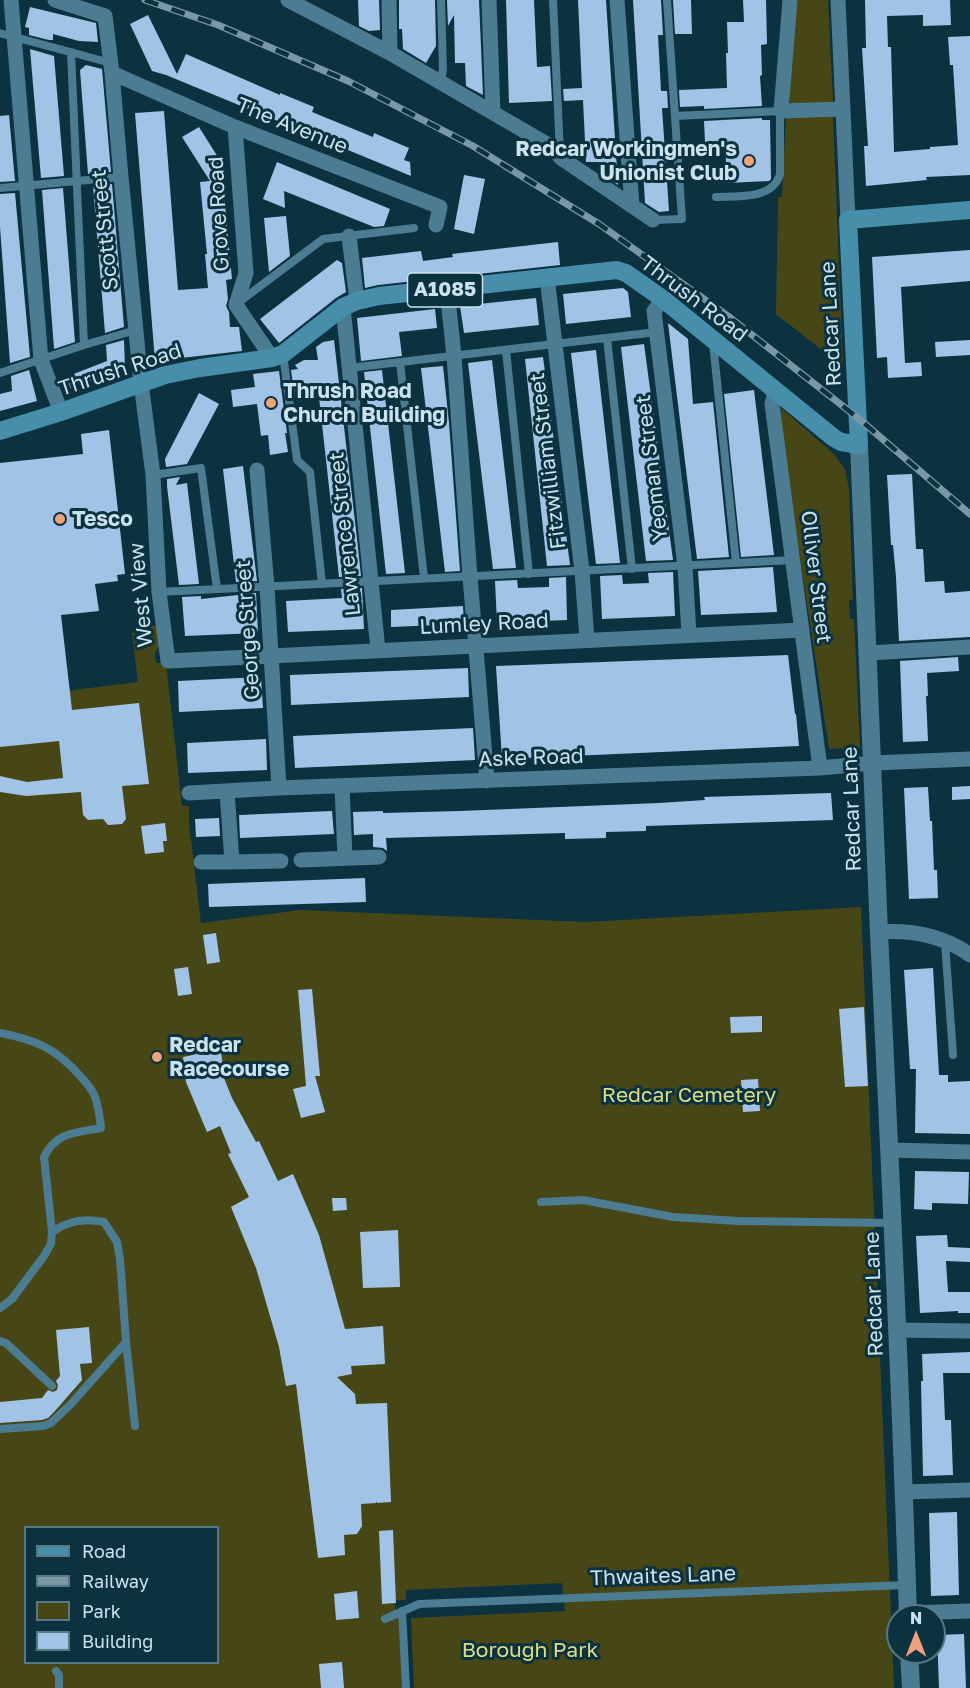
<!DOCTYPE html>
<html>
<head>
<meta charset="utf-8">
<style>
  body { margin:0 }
  #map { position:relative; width:970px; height:1688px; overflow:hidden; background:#0c3240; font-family:"Golos Text",sans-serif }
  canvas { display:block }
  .legend { position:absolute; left:24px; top:1526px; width:195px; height:138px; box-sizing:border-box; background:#0c3240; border:2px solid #587885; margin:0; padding:8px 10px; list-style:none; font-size:18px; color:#c9e2ed }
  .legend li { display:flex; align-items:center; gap:12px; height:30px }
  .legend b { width:30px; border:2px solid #587885 }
  .north { position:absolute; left:886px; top:1604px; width:60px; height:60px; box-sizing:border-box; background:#0c3240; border:2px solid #587885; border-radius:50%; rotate:0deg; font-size:16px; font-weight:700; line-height:24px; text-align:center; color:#c9e2ed }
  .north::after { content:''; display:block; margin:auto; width:21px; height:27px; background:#f0a27a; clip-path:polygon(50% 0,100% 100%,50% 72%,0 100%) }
</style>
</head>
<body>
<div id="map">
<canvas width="970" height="1688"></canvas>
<ul class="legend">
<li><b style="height:8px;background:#478eab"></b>Road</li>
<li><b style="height:8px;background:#7998a4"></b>Railway</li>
<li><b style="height:16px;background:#474616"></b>Park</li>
<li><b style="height:16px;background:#a1c4e6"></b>Building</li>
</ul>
<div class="north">N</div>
</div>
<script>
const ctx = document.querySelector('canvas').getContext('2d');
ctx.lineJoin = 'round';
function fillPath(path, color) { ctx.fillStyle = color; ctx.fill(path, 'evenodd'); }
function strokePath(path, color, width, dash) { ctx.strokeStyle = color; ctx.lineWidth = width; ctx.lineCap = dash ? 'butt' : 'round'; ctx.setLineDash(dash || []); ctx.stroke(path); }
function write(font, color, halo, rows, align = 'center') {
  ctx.font = font + ' "Golos Text",sans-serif'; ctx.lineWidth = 6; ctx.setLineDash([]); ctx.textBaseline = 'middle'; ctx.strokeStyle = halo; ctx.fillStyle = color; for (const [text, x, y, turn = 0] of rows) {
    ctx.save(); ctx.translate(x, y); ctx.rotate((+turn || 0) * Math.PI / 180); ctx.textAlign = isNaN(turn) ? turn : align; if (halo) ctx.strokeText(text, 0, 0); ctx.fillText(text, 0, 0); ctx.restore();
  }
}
const green = new Path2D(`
  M795,0H828L833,101L829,105L791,106L789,96Z
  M829,114L833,117L843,364L841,365L776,314L778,197H782L786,115Z
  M781,408L834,454L845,469L849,489L853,600H849L850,619H854L860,748L829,749L782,438Z
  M160,625L162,640L155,653L156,663H166L182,806H189V823L201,923L300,910L586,922L861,907L894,1688H414L411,1618L565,1611L562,1583L406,1590V1600H394L399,1623L402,1688H0V648L66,691L138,682L132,633L151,631V626ZM26,1528H218V1662H26Z`);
const building = new Path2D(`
  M358,0H379L380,30L369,31L359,26Z
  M399,0H435L436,46L426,63L403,49L402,29H399Z
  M447,0H479L483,95L466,86L465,63H455L454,15L448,26Z
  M506,0H534L537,67L550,66L552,101L509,103Z
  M578,0H606L618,185L600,173L599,162H586L583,100L564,101L563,89L582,88Z
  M633,0H661L663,35H658L661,91H667L668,108H662L669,211L659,212L645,203Z
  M673,0H691L692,34H675Z
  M743,0H766L767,44L761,45L762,75L760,76L762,106L704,109V106L680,107L679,90L727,88L726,53H728L727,22H744Z
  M865,0H950L951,25L923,26V15L887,16L888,47H891L894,152L930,149V147L958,145L953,65H950L948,37L970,36V175L926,177L927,180L866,186L864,146H868L862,48H866Z
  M30,7L96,23L98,42L79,41L53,34V40H49L29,35V28L25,27Z
  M148,15L177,74L186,54L280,95V93L314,107L312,112L373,137L374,133L409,148L404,160L410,162L411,176L166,75L152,71L130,24Z
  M30,49L54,56L64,176L41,178Z
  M86,65L102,69L111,172L88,174L80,70Z
  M164,111L178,290L208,288L205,254H207L200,182L210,181L182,137L199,127L221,162L232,279L226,280L228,299L226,306L229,312L230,327H239L242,351L155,361L135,113Z
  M9,115L15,181L0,182V116Z
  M762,118V120H770L771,179L769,181L727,183L725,141L705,142L704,121Z
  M277,162L390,209L384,226L374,227L284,191L285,208L263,199Z
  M464,175L485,179L474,234L454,229Z
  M112,184L124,327L105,333L93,186Z
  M63,188L75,342L54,349L42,190Z
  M15,193L30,357L10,363L0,227V194Z
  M286,216L290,256L269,272L264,218Z
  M558,242L560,265L378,285L365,288L362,258L421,251L423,261L453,257L452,254Z
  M970,250V281L901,287L905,363L921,362L922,376L888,378L887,357L877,358L872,257Z
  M337,260L342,263L346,292L336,298L279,343L260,319Z
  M623,288L628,292L631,317L566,324L563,294Z
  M536,298L539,325L464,333L460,306Z
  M435,309L437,328L399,332L402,356L361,361L357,318Z
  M668,323L688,339L693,404L713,402L729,557L697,559Z
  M124,340L125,368L71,389L66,377L107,361L106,345Z
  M334,340L357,539L361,576L339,577L319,397L295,399L291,370L298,369L295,365L304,360H318L316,347L323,342Z
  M970,340V355L936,357L935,342Z
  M644,344L673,560L646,561L621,347Z
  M596,350L620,563L596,564L571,353Z
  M543,357L570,565L547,566L525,359Z
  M492,360L516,568L493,569L468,363Z
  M443,366L449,423L460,571L445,572L421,368Z
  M29,370L37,401L0,411V394L12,391L11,376Z
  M382,370L405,573L386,574L364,372Z
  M279,371L287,433H285L288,452L270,455L268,435L261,436L257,404L233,407L231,390L255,387L253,374Z
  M754,390L774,555L741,557L724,394Z
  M199,393L219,404L187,464L166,467L165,459Z
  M109,430L125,574L117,575L118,581L95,584L99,611L61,615L72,710L139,703L149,784L122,786L126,819L122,824L108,825L103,819L88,820L83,815L81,792L26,796L0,792V776L27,782L63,778L59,741L0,747V463L83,454L81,434Z
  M243,466L257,581L236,582L223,469Z
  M912,474L916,549H923L925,582L944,581L945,593L970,591V637L899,641L896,577L893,545H891L887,475Z
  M180,477L176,485L187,483L199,584L179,585L167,486V479Z
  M773,567L777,612L701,615L698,571Z
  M673,572L675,616L602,619L600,576L622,575L623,584L649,583L648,573Z
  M566,577L567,620L497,623L495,581L517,580L518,588L549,587V578Z
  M362,588L364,629L288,632L286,601L342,598L341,589Z
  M256,593L258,633L185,636L182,597L201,596V599Z
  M463,606L464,624L391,627V610Z
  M788,655L795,714H796L799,746L502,759L496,666Z
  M958,657L959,671L927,673L928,696H926L928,741L903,742L900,661Z
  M468,668L469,697L291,705L290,675Z
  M261,677L263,708L179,712L178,681Z
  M473,728L475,760L295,768L293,736Z
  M266,739L267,770L188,773L187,743Z
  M970,786V799L952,800V787Z
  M928,787L930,821H932L934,870H937L938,898L909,899L904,788Z
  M831,793L833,820L646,826V831L606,832V838L565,839V833L386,838L387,851L383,848L373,847V834L354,835L353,812L383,811V813L460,811L659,803L705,800L704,797Z
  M332,811L334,834L240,838L239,815Z
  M219,818L220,836L196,837L195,819Z
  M165,823L167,841H163L164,852L145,854L141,826Z
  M365,878L366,902L209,907L208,884Z
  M216,933L220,962L207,964L203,935Z
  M188,967L192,994L178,996L174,969Z
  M933,968L939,1075H948V1082L970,1081V1134L915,1133L916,1069H910L904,970Z
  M312,989L320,1076H315L325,1112L301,1118L293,1089L306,1086L298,990Z
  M864,1007L868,1086L845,1087L839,1009Z
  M762,1016V1032L731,1033L730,1017Z
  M209,1049V1053L221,1051L224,1078L232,1098L256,1142L259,1141L278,1181L293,1174L319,1235L345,1329L383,1326L385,1364L351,1366L352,1374L337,1377L355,1394L356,1404L387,1403L391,1502L377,1503V1501L376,1503L361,1504L362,1526L357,1534L344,1535L345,1555L318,1558L296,1384L286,1386L279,1347L256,1268L231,1207L249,1197L228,1154L231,1153L220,1126L207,1132L186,1082L183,1057L197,1054L196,1051Z
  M758,1079L760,1111L743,1112L741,1080Z
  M915,1171L969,1172L968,1204L932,1203V1210L914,1209Z
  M332,1198H346L347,1210L333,1211Z
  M398,1230L400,1287L363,1288L360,1232Z
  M947,1235L948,1247L970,1248V1262L946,1261L948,1292H970V1313H958V1311L920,1313L916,1236Z
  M89,1327L92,1363L80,1364L82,1380L55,1411L48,1418L42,1420L0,1423V1402L42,1398L48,1390L53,1392L57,1390L58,1385L56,1381L60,1376L56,1330Z
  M970,1352V1373H943L945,1420H951L953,1475L923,1476L921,1381H923L922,1354Z
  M957,1512L959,1595L931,1596L929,1513Z
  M393,1530L396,1603L382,1604L379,1531Z
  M357,1591L359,1618L336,1620L334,1594Z
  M964,1634L966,1688H939L937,1635Z
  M342,1662L344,1688H321L319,1664Z`);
const service = new Path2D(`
  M441,0L443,69L441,82
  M553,0L560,154
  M0,33L111,63
  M71,52L84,345
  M675,116L781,111L780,117V174C773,200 737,196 716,197
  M0,188L121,177
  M653,220L682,219L667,0
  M239,302L323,239L414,228
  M607,338L632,569
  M713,343L736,563
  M506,350L529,574
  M283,354L297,460L310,472L322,584
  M400,362L424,578
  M349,368L657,332
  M0,373L84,345L136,330
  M153,475L201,468L217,589
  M159,592L793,560
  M945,942L953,1055
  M0,1033C36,1040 56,1048 81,1077C87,1084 94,1091 96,1100C99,1109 100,1119 101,1128C76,1133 57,1131 44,1157L52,1232L51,1244L44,1256L12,1299L0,1308
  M541,1202L583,1200L673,1217L738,1221L892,1223
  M0,1341L6,1343L52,1386
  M126,1342L135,1426
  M0,1429L43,1426L51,1423L71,1404L126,1342L120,1259L117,1242L104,1222C85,1218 68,1220 52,1232
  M402,1611L406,1688
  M385,1619L419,1604L906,1585
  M56,1671L59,1675V1688`);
const minor = new Path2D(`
  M11,0L41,360L61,412
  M55,0L105,16L112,73L121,177L141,383L153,475L159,592L168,661L802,630
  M288,0L390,53L552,147L561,158L653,220
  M389,0L390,53
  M489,0L493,112
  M617,0L632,206
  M790,0L781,111L842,109
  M838,0L848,220
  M112,73L235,127L440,207L436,225
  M235,127L246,273L236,305L272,358
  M349,236L357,301
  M547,277L582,571L587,640
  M447,289L454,356L470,577L487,781
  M663,299L654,311L685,566L689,635
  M343,307L378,650
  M775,392L772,404L820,768
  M257,470L267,587L279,788
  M869,653L970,647
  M342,786L345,858
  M189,793L279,788L820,768L873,763L970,759
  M301,860L379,857
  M201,862H232L227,791
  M232,862L281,861
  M879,932C911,930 944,936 970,955
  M890,1150L970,1152
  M897,1330L970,1331
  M904,1492L970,1490
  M908,1613L970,1611`);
const secondary = new Path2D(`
  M859,445C867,607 872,770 879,933C890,1161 901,1388 908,1616
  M909,1652L911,1688`);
const primary = new Path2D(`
  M0,431L61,412L165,375L200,368L272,358L283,354L343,307L357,301L379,296L617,270L626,273L663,299L834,438L841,442L859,445L848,220L970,210`);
const rail = new Path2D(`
  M145,0L218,25L348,81L473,146L599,224L728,316L858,418L970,514`);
const markers = [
  [749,161,6,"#f0a27a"],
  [271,403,6,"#f0a27a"],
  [60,519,6,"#f0a27a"],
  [157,1057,6,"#f0a27a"]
];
const shields = [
  [445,290,75]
];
const shieldNames = [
  ["A1085",445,290]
];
const streetNames = [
  ["The Avenue",292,126,22],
  ["Grove Road",219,214,-93],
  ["Scott Street",105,230,-96],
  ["Thrush Road",694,299,37],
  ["Redcar Lane",831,324,-93],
  ["Thrush Road",120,370,-18],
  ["Fitzwilliam Street",548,461,-97],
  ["Yeoman Street",652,468,-97],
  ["Lawrence Street",345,534,-96],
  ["Olliver Street",816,577,83],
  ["West View",141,595,-95],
  ["Lumley Road",484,624,-3],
  ["George Street",248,630,-94],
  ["Aske Road",531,758,-2],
  ["Redcar Lane",852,809,-92],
  ["Redcar Lane",874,1294,-92],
  ["Thwaites Lane",663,1576,-2]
];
const poiNames = [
  ["Redcar Workingmen's",737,149,"right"],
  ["Unionist Club",737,173,"right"],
  ["Thrush Road",283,391],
  ["Church Building",283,415],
  ["Tesco",72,519],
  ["Redcar",169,1045],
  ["Racecourse",169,1069]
];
const parkNames = [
  ["Redcar Cemetery",689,1095],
  ["Borough Park",530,1650]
];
fillPath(green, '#474616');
fillPath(building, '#a1c4e6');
strokePath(service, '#4c7c91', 8);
strokePath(minor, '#4c7c91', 15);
strokePath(secondary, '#4c7c91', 18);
strokePath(primary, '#478eab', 18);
strokePath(rail, '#7998a4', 7);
strokePath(rail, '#0c3240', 4.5, [14]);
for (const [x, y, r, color] of markers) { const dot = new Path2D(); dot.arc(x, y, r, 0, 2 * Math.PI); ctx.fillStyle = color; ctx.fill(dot); strokePath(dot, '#0c3240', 2); }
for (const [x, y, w] of shields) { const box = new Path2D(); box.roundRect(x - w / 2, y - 17, w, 34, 4.5); ctx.fillStyle = '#0c3240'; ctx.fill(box); strokePath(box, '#c9e2ed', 1.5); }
write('bold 20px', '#c9e2ed', null, shieldNames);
write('21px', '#c9e2ed', '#0c3240', streetNames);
write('bold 21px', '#c9e2ed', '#0c3240', poiNames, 'left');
write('21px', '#dfdd84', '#0c3240', parkNames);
</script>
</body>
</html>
